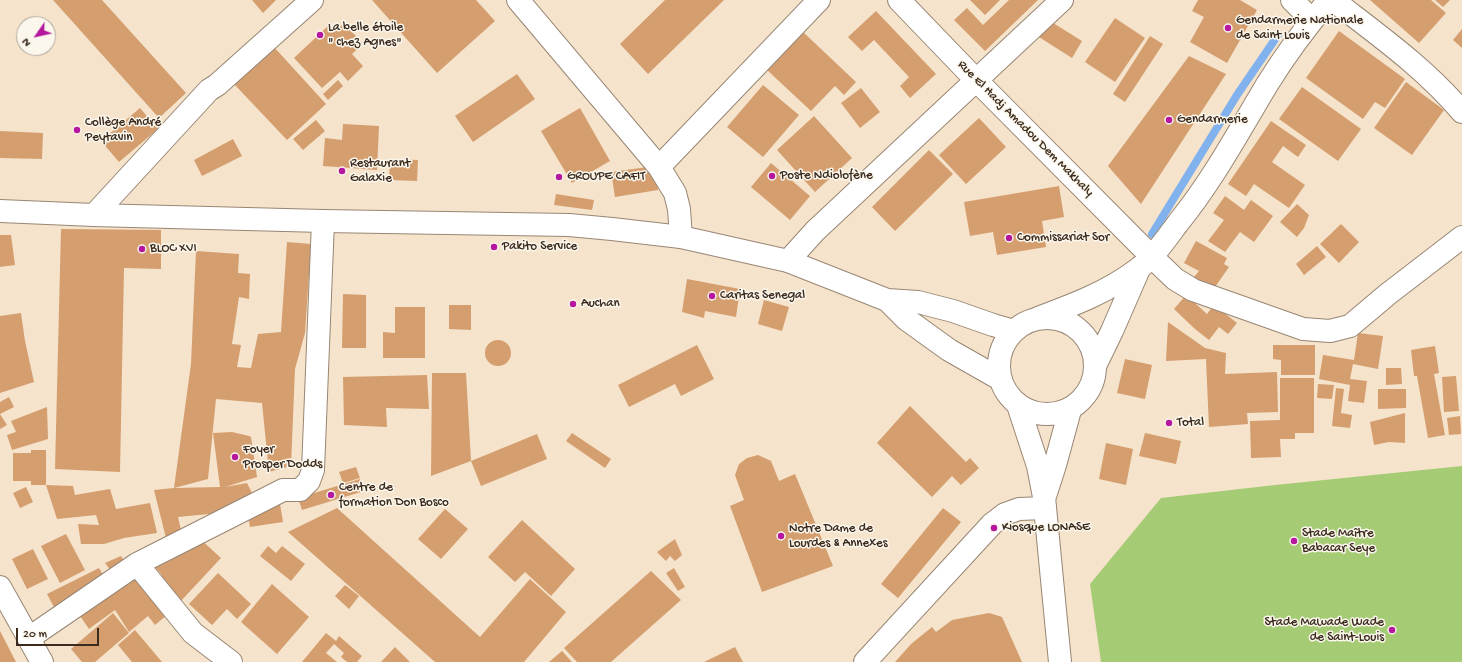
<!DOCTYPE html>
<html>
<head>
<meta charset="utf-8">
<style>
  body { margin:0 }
  #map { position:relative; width:1462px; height:662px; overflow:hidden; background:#f6e3cb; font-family:"Gochi Hand",sans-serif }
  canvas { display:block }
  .north { position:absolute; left:16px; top:16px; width:40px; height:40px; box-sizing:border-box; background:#fbf7ec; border:1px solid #aea59a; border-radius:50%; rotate:236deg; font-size:11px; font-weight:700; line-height:16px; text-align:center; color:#3b2a1e }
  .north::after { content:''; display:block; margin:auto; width:14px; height:18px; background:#b5179e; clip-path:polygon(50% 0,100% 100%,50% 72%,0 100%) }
  .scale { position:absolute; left:16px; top:628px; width:83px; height:18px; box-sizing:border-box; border:2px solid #3b2a1e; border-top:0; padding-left:5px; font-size:12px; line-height:14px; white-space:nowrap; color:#3b2a1e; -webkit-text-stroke:3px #fbf7ec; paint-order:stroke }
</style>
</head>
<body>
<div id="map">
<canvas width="1462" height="662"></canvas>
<div class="north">N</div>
<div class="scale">20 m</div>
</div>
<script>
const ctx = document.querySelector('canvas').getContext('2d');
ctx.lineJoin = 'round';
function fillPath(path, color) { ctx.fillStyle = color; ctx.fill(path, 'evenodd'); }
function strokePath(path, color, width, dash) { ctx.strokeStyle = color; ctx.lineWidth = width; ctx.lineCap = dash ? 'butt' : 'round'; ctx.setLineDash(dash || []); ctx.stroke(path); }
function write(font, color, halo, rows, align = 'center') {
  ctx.font = font + ' "Gochi Hand",sans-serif'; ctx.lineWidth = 3; ctx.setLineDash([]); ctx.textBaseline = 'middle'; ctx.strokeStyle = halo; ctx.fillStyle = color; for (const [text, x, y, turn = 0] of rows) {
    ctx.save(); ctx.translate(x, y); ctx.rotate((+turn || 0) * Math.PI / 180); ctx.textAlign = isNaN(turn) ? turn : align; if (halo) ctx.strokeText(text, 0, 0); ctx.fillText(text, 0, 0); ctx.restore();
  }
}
const green = new Path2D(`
  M1462,466V662H1101L1090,584L1161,498L1275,485Z`);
const stream = new Path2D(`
  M1152,234L1237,95L1278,35`);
const building = new Path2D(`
  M53,0H102L186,93L159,118Z
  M252,0H276L263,13Z
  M372,0H476L495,21L437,73Z
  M665,0H724L648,74L620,44Z
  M970,0H1000L985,15Z
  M1009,0H1038L985,51L954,20L967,8L983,25Z
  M1198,0H1240L1257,10L1227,63L1190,42L1204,17L1192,11Z
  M1370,0H1431L1446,13L1419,43Z
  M1435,0H1450L1443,7Z
  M876,11L936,74L910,98L900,86L909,77L874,40L862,51L848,37Z
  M1115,18L1145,38L1115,82L1085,62Z
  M1050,21L1082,41L1072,58L1039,37Z
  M344,23L363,44L352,54L363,66L348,81L340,72L322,88L294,58L329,25L335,31Z
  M1462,29V48L1453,40Z
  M802,31L856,82L844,95L835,86L811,111L766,69Z
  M1339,31L1405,79L1385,108L1375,102L1363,119L1306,78Z
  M1150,36L1163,44L1125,102L1113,94Z
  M274,47L326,104L287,140L234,84Z
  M1189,56L1226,74L1141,204L1108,166Z
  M517,74L535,99L473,142L455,116Z
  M338,80L343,86L328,100L323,94Z
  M1406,82L1444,110L1412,155L1374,128Z
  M763,85L799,115L763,157L727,127Z
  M1302,87L1361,129L1338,161L1279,119Z
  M861,88L880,112L860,128L841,103Z
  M140,108L158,129L119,162L101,141Z
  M580,108L610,161L572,183L541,131Z
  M814,116L852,158L815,192L777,150Z
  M979,118L1006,147L966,184L939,155Z
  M316,120L325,131L303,150L293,139Z
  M1271,121L1306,145L1298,157L1283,146L1272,162L1305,185L1289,208L1254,184L1246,196L1228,184Z
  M343,124L379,126L377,170L323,166L325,138L342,140Z
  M0,131L43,133L42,159L0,158Z
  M233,139L242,156L202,176L194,160Z
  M929,150L953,174L895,231L872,207Z
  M390,159L418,160L417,181L389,180Z
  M771,163L810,196L790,220L751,187Z
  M655,166L658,190L615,197L611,172Z
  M1059,186L1064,217L1042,221L1046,247L997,255L993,232L970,236L964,202Z
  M556,194L594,200L592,210L554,205Z
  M1225,196L1244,210L1251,200L1273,216L1254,242L1240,232L1225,252L1208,241L1224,220L1213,213Z
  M1297,204L1309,215L1304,228L1297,237L1280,222Z
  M1341,224L1359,242L1339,263L1320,244Z
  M61,229L161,230V269L124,268L120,472L55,469Z
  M0,235H11L15,265L0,267Z
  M1196,241L1227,258L1224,264L1229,267L1213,290L1194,277L1199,271L1184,263Z
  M287,242L311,244L305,333L295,369L291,466L269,472L262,403L216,399L208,479L174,488L191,364L196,251L239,254L238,273L250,274L249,299L239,297L232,344L241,345L237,367L251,368L258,334L281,332Z
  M1317,246L1326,257L1304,275L1296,264Z
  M687,279L740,289L736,317L705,311L704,318L682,312Z
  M343,294L366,295V348H342Z
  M1186,295L1207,314L1214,305L1237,323L1228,334L1219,327L1209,340L1195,329L1174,309Z
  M764,300L789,307L782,331L758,324Z
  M449,305H471V330L449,329Z
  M395,307H425V358H383V332L395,333Z
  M21,313L25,341L34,382L0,393V316Z
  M1168,322L1205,348L1226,353L1225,374L1277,372L1278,412L1247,413L1248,424L1209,427L1206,359L1166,361Z
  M1358,333L1383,336L1378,369L1353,364L1350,379L1367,381L1364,403L1348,401L1350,385L1319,379L1323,355L1354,360Z
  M485 353a13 13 0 1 1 26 0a13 13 0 1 1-26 0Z
  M697,345L714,379L681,396L675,384L629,407L618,385Z
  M1273,345H1315V375H1281V360L1273,359Z
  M1435,346L1439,373L1434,374L1445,435L1428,438L1417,376H1414L1411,350Z
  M1125,359L1152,365L1145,399L1117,393Z
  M1386,368H1401L1402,384L1386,385Z
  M432,373H466L471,461L537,434L547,459L481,486L471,461L431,476Z
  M427,375L429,409L386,408L387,427L344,425L343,377Z
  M1456,376L1459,411L1444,412L1442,377Z
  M1280,378H1314V433H1295V439H1280L1281,457L1251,458L1250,421L1280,420Z
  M1318,384L1334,385L1332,399L1317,398Z
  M1336,388L1344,389L1341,413L1352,415L1350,428L1332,426Z
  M1378,389H1406V408L1378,409Z
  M9,397L14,407L0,414L7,425L0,429V402Z
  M910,406L966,462L970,458L979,468L961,485L952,476L932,497L877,443Z
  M47,407L48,439L12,450L7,435L16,432L11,421Z
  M1405,413V443L1389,442L1374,445L1370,422Z
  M1460,416L1461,434L1449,435L1447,418Z
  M232,432L249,436L251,437L257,477L225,487L247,483L255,499L230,512L178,517L181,530L166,538L154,490L174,488L220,487L213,433Z
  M572,433L611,459L605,468L566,441Z
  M1145,433L1181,441L1176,464L1139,456Z
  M1106,443L1133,449L1126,485L1099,479Z
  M31,450H46V485H31V481H13V453H31Z
  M758,455L771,461L779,481L795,474L833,566L762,592L730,506L744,500L735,475L739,464L747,458Z
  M356,467L360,478L343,483L339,472Z
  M360,479L364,491L302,510L298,498Z
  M46,485L73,486L75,495L110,489L116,509L150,503L157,533L124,538L104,544H81L78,524L99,525L96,515L57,519Z
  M26,487L33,502L20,508L13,493Z
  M280,504L283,522L250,527L247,509Z
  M337,508L480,637L530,579L566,612L524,662H435L288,532Z
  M943,508L961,522L898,598L881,584Z
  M445,509L468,529L441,559L418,539Z
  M522,520L575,569L551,596L525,572L515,582L488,557Z
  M66,534L85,570L60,583L41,546Z
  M197,536L221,558L180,602L157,580L162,575L153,565Z
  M675,539L682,555L675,561L670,556L666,561L657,552Z
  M268,546L276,553L282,546L305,564L291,581L260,556Z
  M33,549L48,579L27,589L12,559Z
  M121,556L128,567L115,576L105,563Z
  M99,568L106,580L56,611L47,594Z
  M674,568L685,587L678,591L666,573Z
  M133,570L167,615L155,625L148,616L129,632L115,610L89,629L76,610Z
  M651,571L681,600L611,662H577L564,648Z
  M218,573L251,604L237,619L227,609L212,625L189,604Z
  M272,584L309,617L277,654L241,622Z
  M345,585L359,596L349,609L335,596Z
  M113,613L129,633L95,662H82L71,649Z
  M989,613L1002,617L1022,662H895L911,644L932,627L936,632L952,620Z
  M135,630L162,662H132L118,645Z
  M0,631L16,662H0Z
  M326,633L336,641L339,636L362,656L357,662H347L341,657L344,653L334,644L326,653L337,662H302Z
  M395,647L410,662H381Z
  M735,647L743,662H704Z
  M562,651L572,662H549Z`);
const street = new Path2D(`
  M518,0L659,167L675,193L679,209L681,237
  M899,0L976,80L1152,257L1175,279L1193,290L1303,329L1330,331L1350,326L1388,294L1462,237
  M1292,0L1312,20
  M1333,0C1378,35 1425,68 1462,112
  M659,167L819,0
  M94,215L209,90L217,85L312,0
  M788,261L815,231L1062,0
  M137,564L193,633L231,662
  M0,587L42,662
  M29,638L137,564L283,490H300L309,481L313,470L323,221
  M865,662L992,524L1005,514L1019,509L1045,508`);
const secondary = new Path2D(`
  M0,211L94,215L323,221L569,225L612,229L681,237L788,261L887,300L918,302L953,311L993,325L1014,331
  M887,300L906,319L949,350L1000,379
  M999 366a48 48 0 1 1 96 0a48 48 0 1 1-96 0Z
  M1038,318C1073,305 1108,292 1138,269C1154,257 1166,239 1178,223C1213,180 1239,131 1268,83C1286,54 1307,26 1329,0
  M1096,364L1112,331L1139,269
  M1018,405L1038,466L1044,497L1060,662
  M1045,496L1055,465L1070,410`);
const markers = [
  [1228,28,4,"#b5179e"],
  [320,35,4,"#b5179e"],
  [1169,120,4,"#b5179e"],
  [77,130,4,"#b5179e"],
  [342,171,4,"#b5179e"],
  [772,176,4,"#b5179e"],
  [559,177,4,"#b5179e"],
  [1009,238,4,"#b5179e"],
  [494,247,4,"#b5179e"],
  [142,249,4,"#b5179e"],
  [712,296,4,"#b5179e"],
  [573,304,4,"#b5179e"],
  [1169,423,4,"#b5179e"],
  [235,457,4,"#b5179e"],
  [331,495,4,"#b5179e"],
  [994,528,4,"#b5179e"],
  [781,536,4,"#b5179e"],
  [1294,541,4,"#b5179e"],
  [1392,630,4,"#b5179e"]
];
const poiNames = [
  ["Gendarmerie Nationale",1236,21],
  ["de Saint Louis",1236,36],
  ["La belle étoile",328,28],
  ["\" chez Agnes\"",328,43],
  ["Gendarmerie",1177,120],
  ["Collège André",85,123],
  ["Peytavin",85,138],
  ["Restaurant",350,164],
  ["Galaxie",350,179],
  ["Poste Ndiolofène",780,176],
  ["GROUPE CAFIT",567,177],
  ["Commissariat Sor",1017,238],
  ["Pakito Service",502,247],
  ["BLOC XVI",150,249],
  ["Caritas Senegal",720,296],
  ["Auchan",581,304],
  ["Total",1177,423],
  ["Foyer",243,450],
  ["Prosper Dodds",243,465],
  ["Centre de",339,488],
  ["formation Don Bosco",339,503],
  ["Kiosque LONASE",1002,528],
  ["Notre Dame de",789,529],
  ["Lourdes & Annexes",789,544],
  ["Stade Maître",1302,534],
  ["Babacar Seye",1302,549],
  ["Stade Mawade Wade",1384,623,"right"],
  ["de Saint-Louis",1384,638,"right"]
];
const streetNames = [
  ["Rue El Hadj Amadou Dem Makhaly",1025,129,45]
];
fillPath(green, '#a5cb75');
strokePath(stream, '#82b2ed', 8);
fillPath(building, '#d49e6f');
strokePath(street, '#988674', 24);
strokePath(secondary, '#988674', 24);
strokePath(street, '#fff', 22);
strokePath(secondary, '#fff', 22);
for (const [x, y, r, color] of markers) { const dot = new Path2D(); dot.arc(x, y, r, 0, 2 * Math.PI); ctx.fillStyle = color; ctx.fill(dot); strokePath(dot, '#fbf7ec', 1.5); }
write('13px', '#3b2a1e', '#fbf7ec', poiNames, 'left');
write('13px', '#3b2a1e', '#fbf7ec', streetNames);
</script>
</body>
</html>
